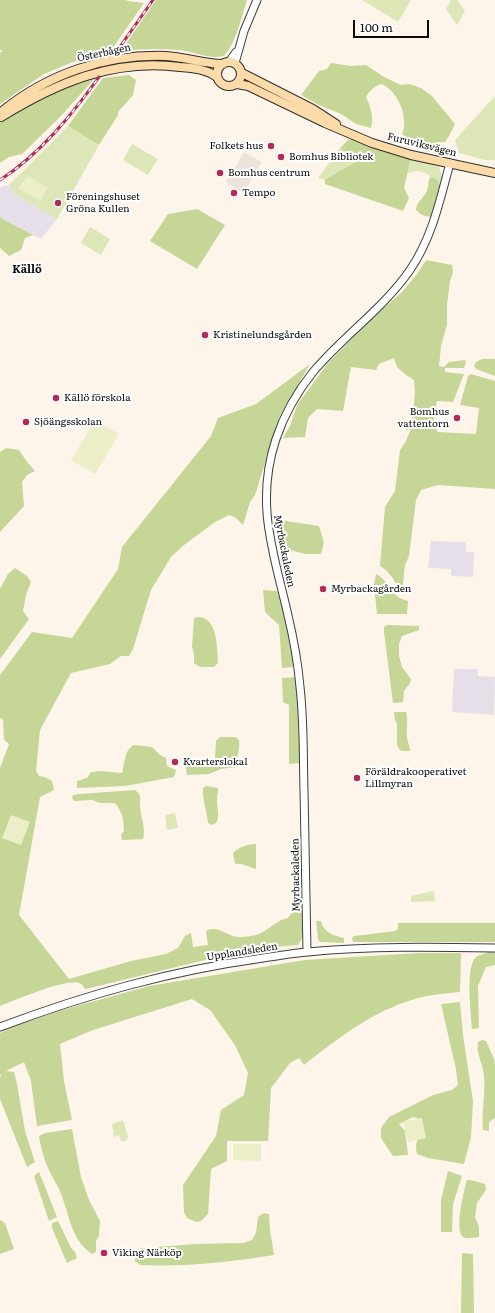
<!DOCTYPE html>
<html>
<head>
<meta charset="utf-8">
<style>
  body { margin:0 }
  #map { position:relative; width:495px; height:1313px; overflow:hidden; background:#fef5ea; font-family:Literata,serif }
  canvas { display:block }
  .scale { position:absolute; left:353px; top:20px; width:76px; height:18px; box-sizing:border-box; border:2px solid #0b0b0b; border-top:0; padding-left:5px; font-size:12px; line-height:14px; white-space:nowrap; color:#0b0b0b; -webkit-text-stroke:3px #fff; paint-order:stroke }
</style>
</head>
<body>
<div id="map">
<canvas width="495" height="1313"></canvas>
<div class="scale">100 m</div>
</div>
<script>
const ctx = document.querySelector('canvas').getContext('2d');
ctx.lineJoin = 'round';
function fillPath(path, color) { ctx.fillStyle = color; ctx.fill(path, 'evenodd'); }
function strokePath(path, color, width, dash) { ctx.strokeStyle = color; ctx.lineWidth = width; ctx.lineCap = dash ? 'butt' : 'round'; ctx.setLineDash(dash || []); ctx.stroke(path); }
function write(font, color, halo, rows, align = 'center') {
  ctx.font = font + ' Literata,serif'; ctx.lineWidth = 4; ctx.setLineDash([]); ctx.textBaseline = 'middle'; ctx.strokeStyle = halo; ctx.fillStyle = color; for (const [text, x, y, turn = 0] of rows) {
    ctx.save(); ctx.translate(x, y); ctx.rotate((+turn || 0) * Math.PI / 180); ctx.textAlign = isNaN(turn) ? turn : align; if (halo) ctx.strokeText(text, 0, 0); ctx.fillText(text, 0, 0); ctx.restore();
  }
}
const industrial = new Path2D(`
  M9,185L15,194L57,219L41,239L1,218L0,215V188L3,186Z
  M431,541L466,542V552H474L473,577L451,576V569L428,568Z
  M454,669H478V676L495,677L494,715L452,712Z`);
const green = new Path2D(`
  M362,0H411L398,22Z
  M451,0H457L465,11L457,25L446,9Z
  M495,96V160H485L459,153L455,140Z
  M68,126L99,145L57,219L15,194L9,185Z
  M132,144L158,159L148,175L123,160Z
  M340,148L388,162L376,194L318,178Z
  M411,158L424,161L439,167L442,175L441,185C437,180 436,177 430,178L429,175C421,171 417,170 408,173Z
  M90,227L110,239L101,255L81,243Z
  M175,813L178,828L167,830L165,815Z
  M434,891L435,901L411,902V896Z
  M123,1120L128,1137L125,1141H121L119,1135L114,1137L112,1124Z`);
const forest = new Path2D(`
  M0,0H126L128,1L144,3L110,52L73,62L44,74L0,104V53L3,51L0,50Z
  M156,0H247C241,18 237,41 224,56C208,60 194,51 178,50C159,48 139,49 121,51Z
  M331,63L351,66L366,65L384,77L401,85L410,84L421,88L432,96L455,124L449,136L445,142C429,144 415,145 402,134C403,132 404,128 404,125C405,109 396,91 382,84C374,86 370,90 366,97C371,108 374,117 371,128L356,124L341,114L319,105L301,95L319,71L327,69Z
  M129,75L136,80L133,95L118,112V115L99,145L68,126L103,78Z
  M94,79L61,116L22,154L9,157L0,163V122L26,106L61,89Z
  M353,139L411,158L404,188L409,198L403,211L325,184V180L354,163L355,158L340,148L348,140Z
  M430,178C436,177 437,180 441,185L434,214L430,217L422,215L416,210C416,202 424,198 427,191C429,187 427,182 430,178Z
  M197,209L225,225L197,269L150,241L168,214Z
  M0,215L1,218L33,235L25,238L21,250L9,256L0,248Z
  M426,260L452,265L453,272L450,281L447,304V325L441,346L439,366L444,367L449,362L465,360L466,362L464,368H445V372L464,374L453,402L437,401C435,411 431,423 438,432L476,434L479,408L460,405L468,376L471,374L495,381V489L438,485L421,490L416,500L409,556L405,565L402,593C395,583 391,572 380,566L385,507L395,491L400,450L406,441L412,426L415,392L414,380L406,375L397,367L394,358L379,364L376,370L351,367L343,411L317,409L308,418L305,437L283,438L290,426L297,405L328,363L368,322L402,292L417,274Z
  M482,359H495V376L476,369L474,366L476,362Z
  M310,364L279,418L255,495L250,502L243,525L236,518L229,515L215,522L184,545L171,557L151,590L133,649L129,656H121L110,664L71,673L40,730L36,771L39,776L45,777L52,781L54,790L40,797L19,915L69,979L131,961L166,954L178,948L185,936L191,933L193,947L208,945L206,931C217,924 228,937 239,937C246,937 257,936 263,932C273,926 276,921 288,918L292,913L294,882L292,843L294,841H299L302,844L303,937L298,945L272,947L209,959L90,988L85,989C84,988 82,984 81,984C70,976 13,1001 0,1006V768L9,744L4,740L3,720L0,718V675L32,632L72,638L118,569L122,547L211,436L218,418L256,404Z
  M6,448L19,450L27,462L35,471L27,475L22,482L24,506L0,532V452Z
  M273,519L319,526L324,542L321,554H305L282,548C281,538 276,529 273,519Z
  M15,568L27,576L31,582L26,595L23,611L29,619L0,659V589L8,574Z
  M376,574C390,581 389,597 408,601L407,614H377L374,584Z
  M263,590L277,591C288,614 290,641 294,667L282,668L279,625L265,612Z
  M199,617C218,618 217,649 218,663L214,667H200L194,663V654L192,647L194,618Z
  M387,625L419,626V630L402,636L399,644V656L402,667L411,679L410,683L404,691L403,702L393,703L384,632V627Z
  M297,677L301,763L289,764V705L283,702L282,678Z
  M394,712H406C409,721 405,732 408,742C409,746 410,747 410,751H402L399,749L397,745V723L395,720Z
  M220,737H235L239,740C240,751 237,756 235,767L221,769L209,774L187,775L186,768L189,762L210,761L215,758L216,741Z
  M134,745L152,747L160,755L166,758L167,766L176,770L174,777L125,786L77,788V781L87,778L91,772L101,771L122,773C125,762 124,750 134,745Z
  M206,786L218,788C219,793 217,793 217,798C216,806 221,815 216,823L211,825L208,823C207,811 202,799 203,788Z
  M135,790C136,791 138,792 139,794C141,798 140,803 140,807C141,818 146,828 143,839L122,840L121,835L124,831L123,820L122,815L117,805L114,803H100L92,800L74,801L72,798L73,795L80,794Z
  M256,844V869C248,867 243,863 235,864L233,853C239,847 248,844 256,844Z
  M316,921H321C323,932 334,936 344,938V943L320,942L318,939Z
  M398,923H495V942H353L352,938L354,936L395,931L398,929Z
  M488,952H495V965L486,967L478,986L479,1028L472,1029C471,1014 465,967 476,957C479,955 485,954 488,952Z
  M419,953H461L460,992C449,993 438,994 427,996C379,1006 341,1036 304,1065L299,1058L290,1063L271,1088L268,1141H227V1161L211,1169L208,1214L201,1221L196,1222L187,1218L184,1212L183,1185L216,1136L221,1110L244,1095L248,1073L235,1045L210,1010L192,999L93,1030L60,1044L64,1081L72,1120L37,1126L31,1081L24,1062L6,1071L14,1072L17,1084L25,1131L35,1162L27,1167L0,1099V1078L1,1074H0V1033L14,1026L66,1009L149,986L305,960Z
  M460,1002L463,1035L473,1101L471,1137L464,1164L428,1158L417,1154C415,1144 416,1139 423,1131V1125L420,1119L413,1117L399,1124L405,1131L408,1155L393,1156L381,1138V1128L389,1117L433,1095L452,1090L458,1085L456,1069L441,1004Z
  M482,1040L486,1041L494,1059L495,1065V1118L489,1122V1131L483,1130C481,1110 487,1090 483,1069C481,1060 476,1052 478,1042Z
  M72,1129L81,1177L89,1200L100,1221L99,1236L96,1241V1252L92,1254C70,1240 69,1211 59,1189C57,1185 55,1182 53,1178C46,1166 41,1150 39,1136L45,1133Z
  M448,1171L462,1176L453,1204L452,1232H441V1200Z
  M39,1172L57,1217L49,1221L34,1176Z
  M467,1180L475,1181L485,1184L486,1190L477,1203L475,1217L479,1227V1237C474,1237 467,1240 463,1237C454,1231 464,1190 467,1180Z
  M264,1213L269,1214L270,1230L274,1255C229,1262 186,1267 140,1265L135,1261C136,1254 136,1250 143,1248L196,1244L243,1243L252,1240L256,1233L258,1217Z
  M0,1220L5,1223L14,1249L0,1254Z
  M58,1221L71,1248L75,1252L77,1258L67,1263L52,1228V1223Z
  M462,1253L473,1254L474,1313H461Z`);
const pitch = new Path2D(`
  M28,176L48,188L40,201L18,188Z
  M95,420L119,434L95,474L71,460Z
  M11,815L30,822L21,845L2,838Z
  M422,1118L426,1138L408,1142L403,1122Z
  M233,1144H261V1161L233,1160Z`);
const plaza = new Path2D(`
  M244,152L262,162L243,193L226,182Z`);
const tertiary = new Path2D(`
  M229,62L236,52
  M235,63L244,31L257,0
  M307,952C306,898 305,844 304,790C303,755 304,721 300,687C298,662 293,636 287,611C273,551 255,502 276,439C284,415 297,392 313,372C343,336 383,309 410,270C432,238 440,200 450,163
  M0,1027C88,994 170,971 263,958C278,956 293,953 308,952C369,946 434,947 495,948`);
const secondary = new Path2D(`
  M217 74a12 12 0 1 1 24 0a12 12 0 1 1-24 0Z
  M242,73L313,109L336,124
  M237,84L248,86L325,123L372,143L411,155L495,173
  M0,113C47,74 105,54 166,56C185,57 204,64 223,64
  M1,117C56,83 114,58 180,67C193,68 206,69 217,77`);
const rail = new Path2D(`
  M117,51L153,0
  M0,180C40,154 71,116 99,77`);
const markers = [
  [271,146,4,"#b52956"],
  [281,157,4,"#b52956"],
  [220,173,4,"#b52956"],
  [234,193,4,"#b52956"],
  [58,203,4,"#b52956"],
  [205,335,4,"#b52956"],
  [56,398,4,"#b52956"],
  [457,418,4,"#b52956"],
  [26,422,4,"#b52956"],
  [323,589,4,"#b52956"],
  [175,762,4,"#b52956"],
  [357,778,4,"#b52956"],
  [104,1253,4,"#b52956"]
];
const streetNames = [
  ["Österbågen",104,53,-12],
  ["Furuviksvägen",422,145,14],
  ["Myrbackaleden",284,551,79],
  ["Myrbackaleden",296,875,-91],
  ["Upplandsleden",242,952,-9]
];
const poiNames = [
  ["Folkets hus",263,146,"right"],
  ["Bomhus Bibliotek",289,157],
  ["Bomhus centrum",228,173],
  ["Tempo",242,193],
  ["Föreningshuset",66,197],
  ["Gröna Kullen",66,209],
  ["Kristinelundsgården",213,335],
  ["Källö förskola",64,398],
  ["Bomhus",449,412,"right"],
  ["vattentorn",449,424,"right"],
  ["Sjöängsskolan",34,422],
  ["Myrbackagården",331,589],
  ["Kvarterslokal",183,762],
  ["Föräldrakooperativet",365,772],
  ["Lillmyran",365,784],
  ["Viking Närköp",112,1253]
];
const neighbourhoodNames = [
  ["Källö",27,270]
];
fillPath(industrial, '#e6dfea');
fillPath(green, '#dce6b6');
fillPath(forest, '#c5d696');
fillPath(pitch, '#ebeec7');
fillPath(plaza, '#ede3db');
strokePath(tertiary, '#3e3e3e', 9);
strokePath(secondary, '#2d2d2d', 10);
strokePath(tertiary, '#fff', 7);
strokePath(secondary, '#fcdba8', 8);
strokePath(rail, '#b52956', 3);
strokePath(rail, '#fff', 1.5, [4.5]);
for (const [x, y, r, color] of markers) { const dot = new Path2D(); dot.arc(x, y, r, 0, 2 * Math.PI); ctx.fillStyle = color; ctx.fill(dot); strokePath(dot, '#fff', 1.5); }
write('10px', '#0b0b0b', '#fff', streetNames);
write('10px', '#0b0b0b', '#fff', poiNames, 'left');
write('bold 11px', '#0b0b0b', '#fff', neighbourhoodNames);
</script>
</body>
</html>
